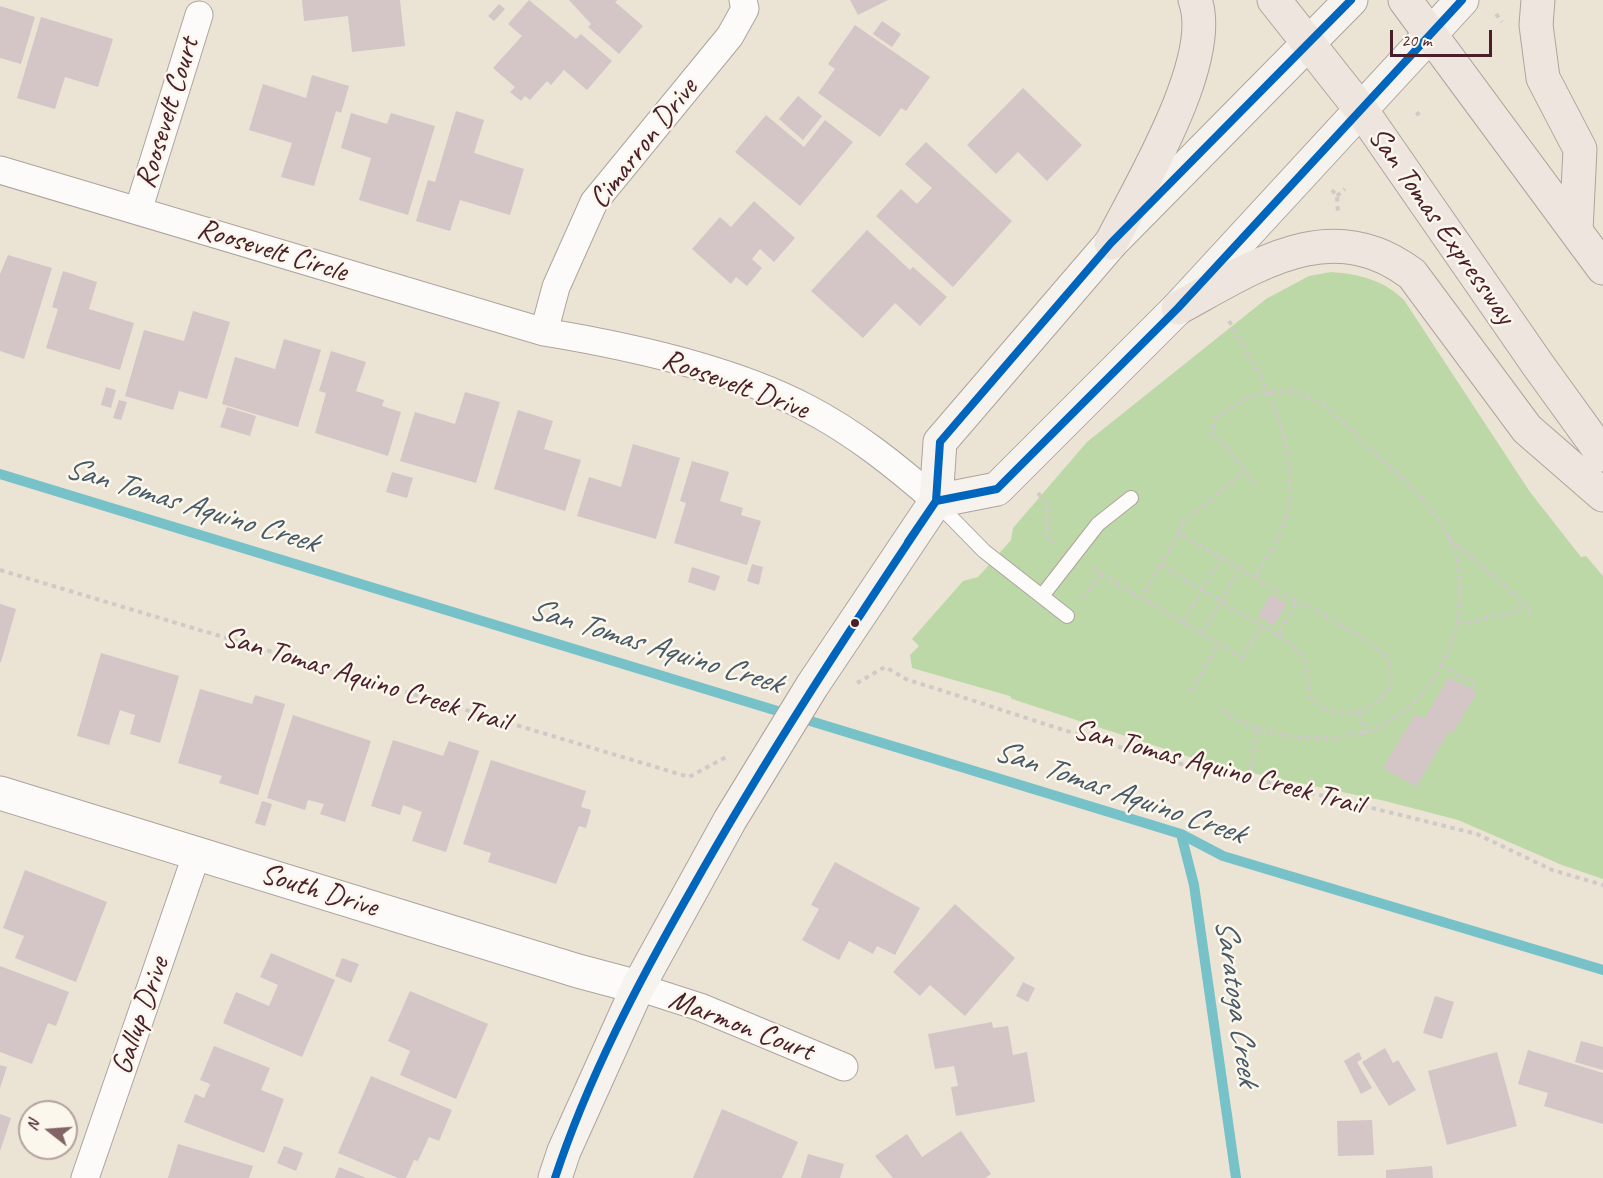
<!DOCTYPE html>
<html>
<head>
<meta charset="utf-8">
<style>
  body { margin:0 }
  #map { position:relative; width:1603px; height:1178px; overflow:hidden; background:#ebe4d5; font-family:Caveat,sans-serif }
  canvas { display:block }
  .north { position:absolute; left:18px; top:1100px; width:60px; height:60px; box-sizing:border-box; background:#fbf7ec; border:2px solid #b4a19f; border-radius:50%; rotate:287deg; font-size:16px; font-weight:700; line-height:24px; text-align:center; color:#4a1f2b }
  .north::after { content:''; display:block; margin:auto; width:21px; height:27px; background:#826466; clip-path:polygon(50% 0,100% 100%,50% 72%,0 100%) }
  .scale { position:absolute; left:1390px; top:30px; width:102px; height:27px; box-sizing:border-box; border:3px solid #4a1f2b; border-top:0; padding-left:8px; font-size:18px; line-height:21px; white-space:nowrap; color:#4a1f2b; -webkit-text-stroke:4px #fbf7ec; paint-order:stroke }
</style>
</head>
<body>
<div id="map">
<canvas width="1603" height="1178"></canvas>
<div class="north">N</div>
<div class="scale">20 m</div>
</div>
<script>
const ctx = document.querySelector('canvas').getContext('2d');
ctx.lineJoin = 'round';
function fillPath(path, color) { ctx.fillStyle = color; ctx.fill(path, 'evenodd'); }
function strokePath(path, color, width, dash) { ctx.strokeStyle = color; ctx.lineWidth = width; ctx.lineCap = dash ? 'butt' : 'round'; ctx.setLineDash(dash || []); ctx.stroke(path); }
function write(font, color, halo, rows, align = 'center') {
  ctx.font = font + ' Caveat,sans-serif'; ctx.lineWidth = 5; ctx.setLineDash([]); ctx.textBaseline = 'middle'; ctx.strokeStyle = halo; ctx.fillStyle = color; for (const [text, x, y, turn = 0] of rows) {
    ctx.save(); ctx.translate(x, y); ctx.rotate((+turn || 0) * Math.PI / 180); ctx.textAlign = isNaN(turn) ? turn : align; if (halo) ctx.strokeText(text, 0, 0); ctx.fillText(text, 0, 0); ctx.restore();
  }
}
const green = new Path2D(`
  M1331,272C1359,274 1384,280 1404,300L1530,492L1581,557L1586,556L1603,576V879L1562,865L1458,820L1385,801L1214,765L1012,699L1010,696L912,668L910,655L919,646L912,639L963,581L978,577L1011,540L1013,528L1087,442L1266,299L1309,276Z`);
const stream = new Path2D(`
  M0,474L1181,834L1223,856L1603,970
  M1181,834L1194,885L1236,1178`);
const building = new Path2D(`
  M302,0H400L405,46L352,52L348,16L304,21Z
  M529,0L576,39L581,34L612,61L587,90L564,70L551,85L547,81L530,100L525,96L521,101L510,92L515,87L493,68L522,36L508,24Z
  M569,0H618L615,2L643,26L619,54L588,27L591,24Z
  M850,0H888L858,15Z
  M499,4L505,9L494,21L488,16Z
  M0,6L35,17L21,64L0,58Z
  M41,17L113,39L98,87L65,77L55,109L17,98Z
  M882,21L901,34L892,47L873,34Z
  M855,25L930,77L906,111L901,108L880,137L818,93L835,69L828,64Z
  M312,75L349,86L341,113L336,111L314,186L281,177L292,143L249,130L263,84L306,98Z
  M1023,88L1082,145L1047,181L1018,152L996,174L967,145Z
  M798,96L822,116L803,140L779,119Z
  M456,111L484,120L474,153L524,169L510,215L460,200L450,231L416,221L428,180L435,182Z
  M351,113L387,124L391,113L435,126L408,215L359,200L371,158L341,148Z
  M766,115L804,147L825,120L853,142L800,206L735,152Z
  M926,142L1012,221L953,287L876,216L901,189L917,204L932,188L905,164Z
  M754,201L795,238L774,262L760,249L752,259L762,268L747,286L736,277L731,284L692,249L720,217L731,227Z
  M867,230L910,270L913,267L947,297L920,326L895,303L863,338L811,291Z
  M8,255L52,268L24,359L0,351V274Z
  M63,271L97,282L89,309L134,323L120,370L46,348L58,309L52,307Z
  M193,311L230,322L207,399L179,391L173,410L125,396L144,330L184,341Z
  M284,339L321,350L298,427L222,404L235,357L275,369Z
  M331,351L366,362L356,391L384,400L382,406L401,412L388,456L315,433L326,393L319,391Z
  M106,387L116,390L111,408L101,405Z
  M465,392L500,402L476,483L400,461L415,412L455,424Z
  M119,400L127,402L121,420L113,418Z
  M227,407L256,416L250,436L220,427Z
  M518,410L553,421L544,449L581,460L565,511L494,489Z
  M633,444L680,458L656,539L577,516L589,477L621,487Z
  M692,461L729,472L720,501L743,508L741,515L761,521L747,565L674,543L686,503L680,501Z
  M392,472L413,478L407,498L386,492Z
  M752,564L763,567L759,585L747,581Z
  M692,567L720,576L715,591L688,582Z
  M1271,594L1287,604L1274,626L1258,616Z
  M0,604L16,609L1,662H0Z
  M101,653L179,676L160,743L130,734L135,715L120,710L109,745L77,736Z
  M1449,677L1477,692L1453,733L1449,731L1416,787L1383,768L1415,714L1424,719Z
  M200,689L252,704L255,695L285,704L258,795L219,783L222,776L178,763Z
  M293,715L371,741L345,822L320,814L324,804L308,800L305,810L267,798Z
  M393,740L443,756L449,741L479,751L446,852L412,841L422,812L403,805L400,815L371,806Z
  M491,760L586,791L581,807L591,810L586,828L579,826L556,884L488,862L491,853L463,844Z
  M262,801L272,804L265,826L255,823Z
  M835,862L920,908L895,955L877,946L873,954L849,941L839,960L802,940L819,909L811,905Z
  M25,870L107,902L76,982L15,958L24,936L3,928Z
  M955,904L1015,958L965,1016L930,985L920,996L893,972Z
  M271,953L335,980L302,1057L223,1023L236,992L269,1006L278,985L260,977Z
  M342,958L359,964L351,983L335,976Z
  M0,966L69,992L56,1026L48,1023L32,1064L0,1052Z
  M1023,982L1035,988L1028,1002L1016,996Z
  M410,991L488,1024L456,1099L400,1075L410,1051L388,1041Z
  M1435,996L1454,1002L1442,1039L1423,1033Z
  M992,1022L993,1028L1008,1026L1013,1055L1027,1052L1035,1102L956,1116L951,1087L958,1086L954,1066L935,1069L928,1034Z
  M1581,1041L1603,1047V1070L1575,1062Z
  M214,1046L270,1068L261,1090L284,1099L264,1153L184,1122L195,1094L204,1098L210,1084L200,1080Z
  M1385,1048L1393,1063L1398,1060L1416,1090L1389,1106L1362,1062Z
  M1528,1050L1603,1073V1124L1544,1106L1548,1093L1518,1084Z
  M1359,1052L1362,1059L1357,1062L1372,1088L1361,1094L1344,1061Z
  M1497,1052L1517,1126L1447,1145L1428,1071Z
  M0,1065L7,1067L0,1088Z
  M371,1076L452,1110L439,1141L429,1137L418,1161L414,1160L406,1178H398L338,1153Z
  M722,1109L798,1142L782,1178H693Z
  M0,1114L11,1118L0,1151Z
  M1372,1120L1374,1155L1338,1156L1337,1121Z
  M961,1131L991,1174L985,1178H893L875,1156L907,1134L922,1157Z
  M178,1144L253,1166L249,1178H168Z
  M284,1146L303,1153L296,1171L277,1163Z
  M808,1154L844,1164L840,1178H801Z
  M1432,1166L1433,1178H1386V1170Z
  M339,1167L366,1178H335Z`);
const path = new Path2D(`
  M1496,14L1502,22
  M1416,115L1420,112
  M1332,190L1337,196L1338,214
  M1337,196L1345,189
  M1229,321C1263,379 1303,445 1286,516C1281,538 1266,558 1255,577
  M1038,493L1047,504V537L1054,544
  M1179,533L1181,524L1245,472
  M1449,538L1525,603L1531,615
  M1161,565L1262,626
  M1093,569L1243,658L1262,626L1278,635L1297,602L1179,533L1142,598
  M0,570L689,777L728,756
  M1082,598L1102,574
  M1457,621C1472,625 1476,620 1490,617C1510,612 1508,619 1525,603
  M1183,622L1221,558
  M1202,633L1240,569
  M1278,635C1308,653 1306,664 1310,696C1340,735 1411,700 1386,657C1377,644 1313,607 1297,601
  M1441,665L1476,685
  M857,683L885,667L908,680C1026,716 1145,762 1267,782L1477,834L1552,870L1603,885
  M1191,691L1219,644
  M1221,710C1258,736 1307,742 1351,735C1427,723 1474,631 1457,559C1445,510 1399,476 1364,443C1350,430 1337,414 1321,403C1312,397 1297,393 1286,392C1258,388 1239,403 1216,418L1212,434L1224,444L1254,483
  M1359,713L1366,733
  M1249,779L1258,728`);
const service = new Path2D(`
  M937,503L984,551L1067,616
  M1042,596L1098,524L1131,498`);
const minor = new Path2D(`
  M0,170L544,332C629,346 731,368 807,408C855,433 896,466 936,501
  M138,211L199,15
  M544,332L556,287L594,202L730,36L745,9L743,0
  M638,987L700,1007L844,1067
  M85,1178L197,853`);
const tertiary = new Path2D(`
  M0,793L578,971L638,987`);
const secondary = new Path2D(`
  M936,501L997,489L1178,308L1462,0
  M555,1178L564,1151L638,987L730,820L812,686L936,501L940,442L1111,243L1351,0`);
const trunk = new Path2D(`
  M1274,0L1362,111L1538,365L1603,455
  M1405,0L1603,268
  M1538,0L1536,25L1543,78L1580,149L1576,231
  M1111,243C1139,188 1217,59 1195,0
  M1178,308C1254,267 1330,212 1412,274L1527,429L1603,495`);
const bus1 = new Path2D(`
  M908,542L936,501L940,442L1111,243L1351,0
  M555,1178C588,1078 638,983 690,892C766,757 850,629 936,501L997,489L1178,308L1462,0`);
const markers = [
  [855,623,5,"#4a1f2b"]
];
const streetNames = [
  ["Roosevelt Court",168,113,-73],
  ["Cimarron Drive",644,144,-52],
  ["San Tomas Expressway",1441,226,55],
  ["Roosevelt Circle",272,251,17],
  ["Roosevelt Drive",735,385,20],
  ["San Tomas Aquino Creek Trail",366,680,17],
  ["San Tomas Aquino Creek Trail",1218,768,15],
  ["South Drive",319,891,17],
  ["Gallup Drive",141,1016,-71],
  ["Marmon Court",741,1026,21]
];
const waterNames = [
  ["San Tomas Aquino Creek",191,506,17],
  ["San Tomas Aquino Creek",655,647,17],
  ["San Tomas Aquino Creek",1119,793,19],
  ["Saratoga Creek",1236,1002,82]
];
fillPath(green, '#bdd8a7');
strokePath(stream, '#77c1c8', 10);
fillPath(building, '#d4c5c7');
strokePath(service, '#ada49d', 16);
strokePath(minor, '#ada49d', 29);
strokePath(tertiary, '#ada49d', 35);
strokePath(secondary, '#ada49d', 35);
strokePath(trunk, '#ada49d', 35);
strokePath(path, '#cfcac7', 4, [4.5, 4.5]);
strokePath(service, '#fcfbf9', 14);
strokePath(minor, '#fcfbf9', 27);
strokePath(tertiary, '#fcfbf9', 33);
strokePath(secondary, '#f6f2ee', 33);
strokePath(trunk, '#eee6de', 33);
strokePath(bus1, '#0065bd', 8);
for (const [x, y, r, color] of markers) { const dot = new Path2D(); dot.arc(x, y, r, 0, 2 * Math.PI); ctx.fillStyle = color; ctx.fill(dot); strokePath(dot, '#fbf7ec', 2); }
write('30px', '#4a1f2b', '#fbf7ec', streetNames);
write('italic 32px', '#485a67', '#fbf7ec', waterNames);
</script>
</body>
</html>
